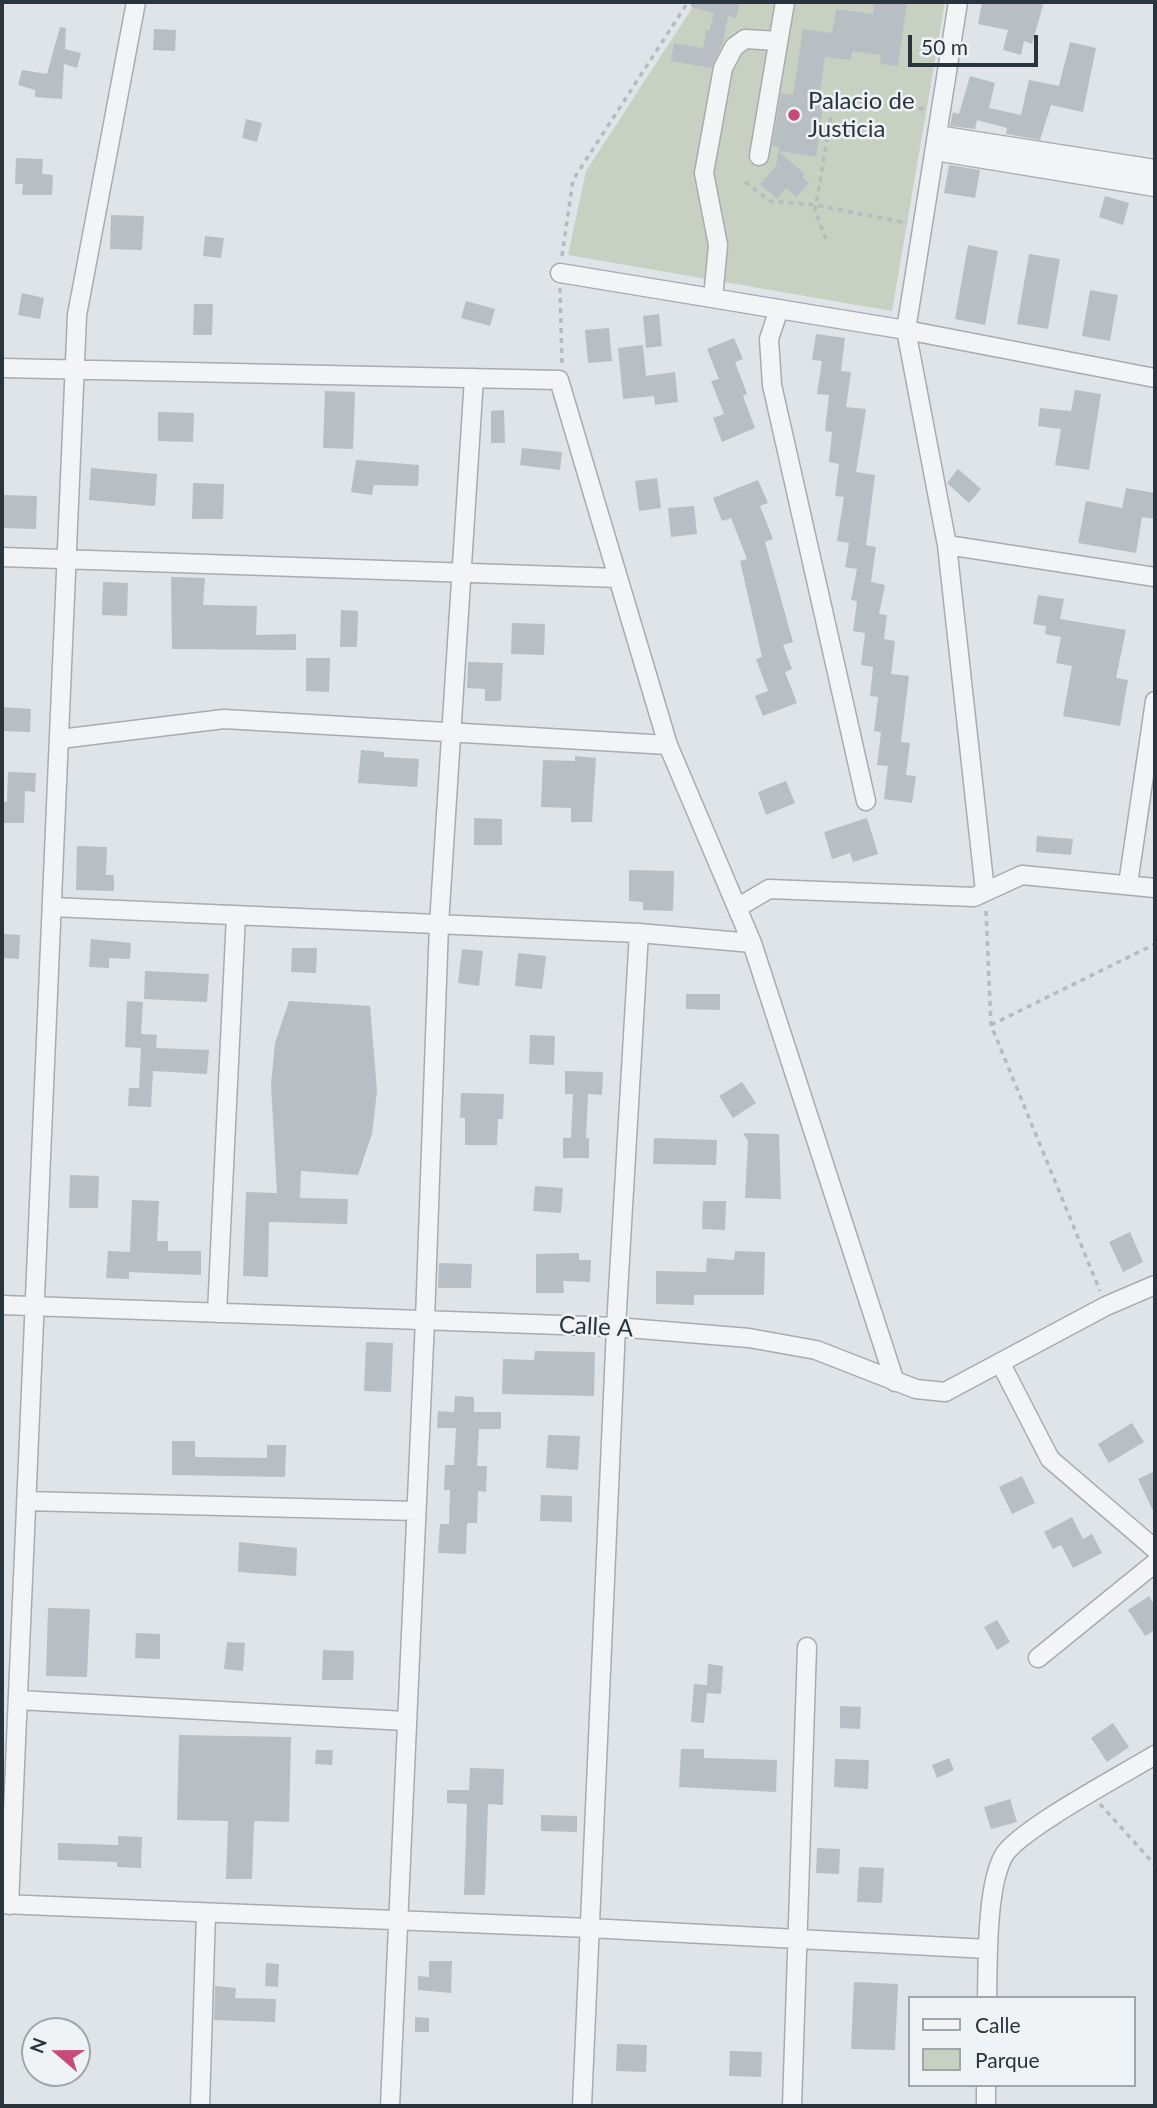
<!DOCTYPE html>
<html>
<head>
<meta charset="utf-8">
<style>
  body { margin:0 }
  #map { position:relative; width:1157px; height:2108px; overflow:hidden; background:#dfe4e8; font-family:Lato,sans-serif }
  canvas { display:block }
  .frame { position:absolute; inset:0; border:4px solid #29353e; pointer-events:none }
  .legend { position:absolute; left:908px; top:1996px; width:228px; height:91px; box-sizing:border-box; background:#eff3f5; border:2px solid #a0a7ac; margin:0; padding:9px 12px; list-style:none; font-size:21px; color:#29353e }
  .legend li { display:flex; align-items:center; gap:14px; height:35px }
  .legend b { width:35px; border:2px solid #a0a7ac }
  .north { position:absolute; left:21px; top:2017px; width:70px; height:70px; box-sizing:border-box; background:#eff3f5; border:2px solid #a0a7ac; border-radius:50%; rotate:290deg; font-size:19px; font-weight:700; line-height:28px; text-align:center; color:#29353e }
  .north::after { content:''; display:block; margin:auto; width:24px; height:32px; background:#c64b76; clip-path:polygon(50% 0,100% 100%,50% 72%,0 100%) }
  .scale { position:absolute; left:908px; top:35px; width:130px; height:32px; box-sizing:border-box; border:4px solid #29353e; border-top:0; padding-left:9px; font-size:21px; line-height:24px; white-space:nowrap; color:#29353e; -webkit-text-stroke:5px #eff3f5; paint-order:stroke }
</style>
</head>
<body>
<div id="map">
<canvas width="1157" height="2108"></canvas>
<div class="frame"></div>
<ul class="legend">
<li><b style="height:9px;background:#f2f4f6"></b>Calle</li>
<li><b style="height:19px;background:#c8d1c1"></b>Parque</li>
</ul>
<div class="north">N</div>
<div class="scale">50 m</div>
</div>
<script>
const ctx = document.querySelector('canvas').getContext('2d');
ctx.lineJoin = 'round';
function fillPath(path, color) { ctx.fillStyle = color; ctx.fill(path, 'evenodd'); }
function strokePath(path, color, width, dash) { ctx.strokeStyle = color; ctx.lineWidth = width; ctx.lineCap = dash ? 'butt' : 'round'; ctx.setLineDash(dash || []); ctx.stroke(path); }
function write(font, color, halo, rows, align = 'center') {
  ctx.font = font + ' Lato,sans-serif'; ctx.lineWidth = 5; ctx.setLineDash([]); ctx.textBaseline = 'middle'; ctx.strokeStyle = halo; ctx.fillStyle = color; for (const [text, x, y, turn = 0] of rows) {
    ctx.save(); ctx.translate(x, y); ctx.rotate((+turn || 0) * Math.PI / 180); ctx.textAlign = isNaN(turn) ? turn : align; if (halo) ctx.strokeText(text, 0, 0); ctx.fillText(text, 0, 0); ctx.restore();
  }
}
const green = new Path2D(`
  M696,2H945L892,311L568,255L586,171Z`);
const building = new Path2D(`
  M691,2H740L736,18L728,16L723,43L711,68L671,61L674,43L703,48L706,30L709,31L714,13L691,7Z
  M874,2H907L898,66L880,64L881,55L852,51L851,60L825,57L819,99H824L816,157L778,151L779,147L772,146L781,93L793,95L803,29L832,33L836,9L873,14Z
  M982,2H1044L1032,44L1024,41L1021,55L1003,50L1008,30L978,24Z
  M60,27L66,28L65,49L81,53L77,68L64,64L62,99L35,97V90L18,85L22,70L47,74Z
  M154,29L176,30L175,51L153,50Z
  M1070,42L1096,48L1083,112L1051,105L1040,140L1006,134L1007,128L977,120L975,129L950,126L953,112L959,114L970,76L995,83L989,108L1021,115L1029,80L1059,86Z
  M246,119L262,123L257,142L242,138Z
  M778,151L805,174L802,177L809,183L796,197L786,188L777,199L760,184L776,166Z
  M16,158L43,159L42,174L53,175L52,195H22L23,184H15Z
  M949,165L980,170L975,198L944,193Z
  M1105,196L1129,203L1123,225L1099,217Z
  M111,215L144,216L142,250L110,249Z
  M205,236L224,238L221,258L203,256Z
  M968,245L998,251L985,325L955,319Z
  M1029,254L1060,259L1048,329L1017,324Z
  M1090,290L1118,295L1110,341L1082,336Z
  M22,293L44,298L40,319L18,315Z
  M466,301L495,309L490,326L461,318Z
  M194,304H213L212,335H193Z
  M659,314L662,346L646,348L643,316Z
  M609,328L612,361L588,363L585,330Z
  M816,334L845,338L841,371L851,372L846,407L866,409L856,472L875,475L866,545L876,547L871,582L885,585L879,614L887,615L884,639L895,641L891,674L909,676L901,742L910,743L906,775L916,776L912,803L884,799L888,766L877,765L881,732L874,731L878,697L870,696L873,667L861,665L865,633L853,631L857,601L851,600L857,569L845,567L849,543L837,541L844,497L835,496L839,464L829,462L832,432L825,431L829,395L817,394L822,361L812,360Z
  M734,338L743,359L735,362L747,394L743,396L755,428L722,442L713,418L724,414L711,381L719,379L707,349Z
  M643,345L646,376L675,372L678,402L655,405L654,396L623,399L618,348Z
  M1075,390L1101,394L1089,470L1055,465L1061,429L1038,426L1040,408L1071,411Z
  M325,391L355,392L353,449L323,448Z
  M504,410L505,443H491V411Z
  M158,412L194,413L193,442L158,441Z
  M522,448L562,452L560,470L520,465Z
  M356,460L419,465L418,486L374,485L372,495L351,492Z
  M91,468L157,474L155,506L89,500Z
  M958,469L981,489L969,503L947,483Z
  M657,478L661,508L639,511L635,481Z
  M758,480L768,503L760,506L773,539L765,542L793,642L783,645L792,669L785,672L797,703L763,716L755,696L768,691L756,659L762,657L740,561L747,559L731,518L722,521L713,498Z
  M193,483L224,484L223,519H192Z
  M1126,488L1155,493V519L1142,517L1136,553L1078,543L1086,501L1122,508Z
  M2,495L37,496L36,529L2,528Z
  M694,506L697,534L671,537L668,508Z
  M171,577L205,578L203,605L257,606L256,635L296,634V650L172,649Z
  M103,582L128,583L127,616L102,615Z
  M1038,595L1064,599L1060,619L1126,630L1116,678L1128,680L1120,726L1063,716L1072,666L1056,663L1061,637L1045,634L1046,626L1033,624Z
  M341,610L358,611L357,647H340Z
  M512,623L545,624L544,655L511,654Z
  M306,658H330L329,692L306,691Z
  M468,662L503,663L501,701H485V689L467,688Z
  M2,707L31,709L30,732L2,731Z
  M361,750L384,752V757L419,759L417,787L358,783Z
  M575,756L596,758L592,822H571V808L541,807L543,760L575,761Z
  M8,772L36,773L35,792L25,791L24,823H2V801L7,802Z
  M786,781L795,803L766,815L758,792Z
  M474,818L502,819V845H474Z
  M867,818L878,854L853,862L850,853L832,859L824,832Z
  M1037,836L1073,839L1071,855L1036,852Z
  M77,846L107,847L106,875H114V891L76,890Z
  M629,870L674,871L673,911L643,910V902L629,901Z
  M2,934L20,935L19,959L2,958Z
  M91,939L131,943L130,959L109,958V968L89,967Z
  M292,948H317L316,973L291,972Z
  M462,949L483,951L479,986L458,983Z
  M518,953L546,956L542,989L515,986Z
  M145,971L209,974L207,1002L144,999Z
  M686,994H720V1010L686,1009Z
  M127,1001L143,1002L141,1034L157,1035L156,1048L209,1050L207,1074L153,1071L151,1107L128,1106L129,1088H139L141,1048L125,1047Z
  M289,1001L370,1006L377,1091L372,1134L358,1175L301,1171L300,1198L348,1199L347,1224L269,1222L268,1277L243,1276L246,1192L277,1193L271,1084L275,1043Z
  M530,1035L555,1036L554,1065L529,1064Z
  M565,1071L603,1072L602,1095L588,1094L586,1138H589V1158H563V1138H571L573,1094H565Z
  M742,1082L756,1103L733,1118L719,1096Z
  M461,1093L504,1094L503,1119H498L497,1145H465V1118H460Z
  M743,1133L779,1134L781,1199L745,1198L748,1141Z
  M654,1138L717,1140L716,1165L653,1164Z
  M70,1175L99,1176L98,1208H69Z
  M535,1186L563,1188L561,1213L533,1211Z
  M132,1200L159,1201L157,1241H168V1251H201V1275L129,1272V1279L106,1278L108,1251L130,1252Z
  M703,1201H726L725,1230L702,1229Z
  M1130,1232L1143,1262L1123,1272L1109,1242Z
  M735,1251L765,1252L764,1295H694V1305L656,1304V1271L706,1272L707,1258L734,1260Z
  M579,1253V1260H591L590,1282L563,1281L564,1293H536V1254Z
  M439,1263L472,1264L471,1288H438Z
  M366,1342L393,1343L391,1392L364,1391Z
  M535,1351L595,1352L594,1396L502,1394L503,1359L534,1360Z
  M455,1396L474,1397V1412H501V1429H479L477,1466H487L486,1492L478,1491L477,1523H467L466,1554L438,1553L440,1524H449L450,1490H444L445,1465H454L456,1428H437L438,1411L454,1412Z
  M1132,1423L1144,1442L1109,1463L1098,1444Z
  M548,1435L580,1436L578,1470L546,1468Z
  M172,1441H195V1457L267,1458V1445H286L285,1477L172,1475Z
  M1155,1471V1515L1138,1479Z
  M1022,1476L1035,1503L1012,1514L999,1487Z
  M541,1495L572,1496V1522L540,1521Z
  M1072,1517L1083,1539L1092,1534L1102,1553L1073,1568L1061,1545L1053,1549L1044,1532Z
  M239,1542L297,1548L296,1576L238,1572Z
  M1149,1596L1155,1606V1630L1145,1636L1128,1610Z
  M48,1608L90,1609L87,1677L46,1676Z
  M997,1620L1010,1642L997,1650L984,1627Z
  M136,1633L160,1634V1659L135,1658Z
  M227,1642L245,1643L243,1671L224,1669Z
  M323,1650L354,1651L353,1680H322Z
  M708,1664L723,1666L721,1694L707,1693L704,1723L691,1722L694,1684L707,1685Z
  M840,1706L861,1707L860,1729L840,1728Z
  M1113,1723L1129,1747L1107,1762L1091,1738Z
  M179,1735L291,1737L289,1822L254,1821L252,1879H226L228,1821L177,1820Z
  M681,1749H704V1758L777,1760L776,1792L679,1787Z
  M316,1750H333L332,1765L315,1764Z
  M949,1758L954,1770L937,1778L932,1765Z
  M835,1759L869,1760L868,1789L834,1787Z
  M470,1768L504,1769L503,1805L488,1804L485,1895H464L467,1804L447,1803V1790H469Z
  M1010,1799L1017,1822L991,1829L984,1807Z
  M541,1815L577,1816V1832L541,1831Z
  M118,1836L142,1837L141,1868L117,1867V1862L58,1860V1843L118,1845Z
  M817,1848L840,1849L839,1874L816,1873Z
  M859,1867L884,1868L882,1903L857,1902Z
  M429,1961H452L451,1993L418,1990V1976L429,1977Z
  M266,1963L279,1964L278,1987L265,1986Z
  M854,1982L898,1984L895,2050L851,2049Z
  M215,1986L236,1988L235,1998L276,1999L275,2022L214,2020Z
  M415,2017L429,2018V2032H415Z
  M617,2044L647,2045L646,2072L616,2071Z
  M730,2051L762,2052L761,2077L729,2076Z`);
const path = new Path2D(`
  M745,182L770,201L816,205L907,223
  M826,239L815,211L834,98L924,109
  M562,256L573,180L688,2
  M560,288L562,364
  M986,911L991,1025L1100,1291
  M991,1025L1155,944
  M1100,1804L1155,1865`);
const minor = new Path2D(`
  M958,2L906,330L947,545L985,891
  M937,135L1155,169
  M935,151L1155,187
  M759,156L785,2
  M560,273L906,330L1155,378
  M713,298L718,245L704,173L723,68L734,47L745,39L778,41
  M779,309L769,339L772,385L866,801
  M2,368L559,380L668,745L752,943L895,1382
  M947,545L1155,577
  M2,557L618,578
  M60,739L224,719L668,745
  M1128,884L1155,701
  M52,907L639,933L752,943
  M737,908L769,889L974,897L1022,875L1155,888
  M2,1305L616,1327L749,1338L816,1350L916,1389L945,1392L1106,1306L1155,1285
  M217,1313L236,915
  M1001,1364L1050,1459L1155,1549
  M26,1501L416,1511
  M1038,1658L1155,1563
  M18,1700L406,1721
  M2,1904L589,1928L988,1949
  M9,1905L77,315L136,2
  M987,1998C988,1961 986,1887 1004,1855C1020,1829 1124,1774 1155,1755
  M200,2106L206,1913
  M390,2106L425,1320L439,924L474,378
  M582,2106L616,1327L639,933
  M792,2106L807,1647
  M986,2106V2085`);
const markers = [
  [794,115,7,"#c64b76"]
];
const poiNames = [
  ["Palacio de",808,101],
  ["Justicia",808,129]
];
const streetNames = [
  ["Calle A",596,1327,3]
];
fillPath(green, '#c8d1c1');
fillPath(building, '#b7bfc4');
strokePath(minor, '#a5acb2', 21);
strokePath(path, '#b6bbbf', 3.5, [5, 5]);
strokePath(minor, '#f2f4f6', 18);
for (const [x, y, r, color] of markers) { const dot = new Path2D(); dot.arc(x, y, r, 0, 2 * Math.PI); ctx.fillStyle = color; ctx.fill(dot); strokePath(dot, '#eff3f5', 2.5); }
write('24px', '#29353e', '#eff3f5', poiNames, 'left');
write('24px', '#29353e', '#eff3f5', streetNames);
</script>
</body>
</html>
